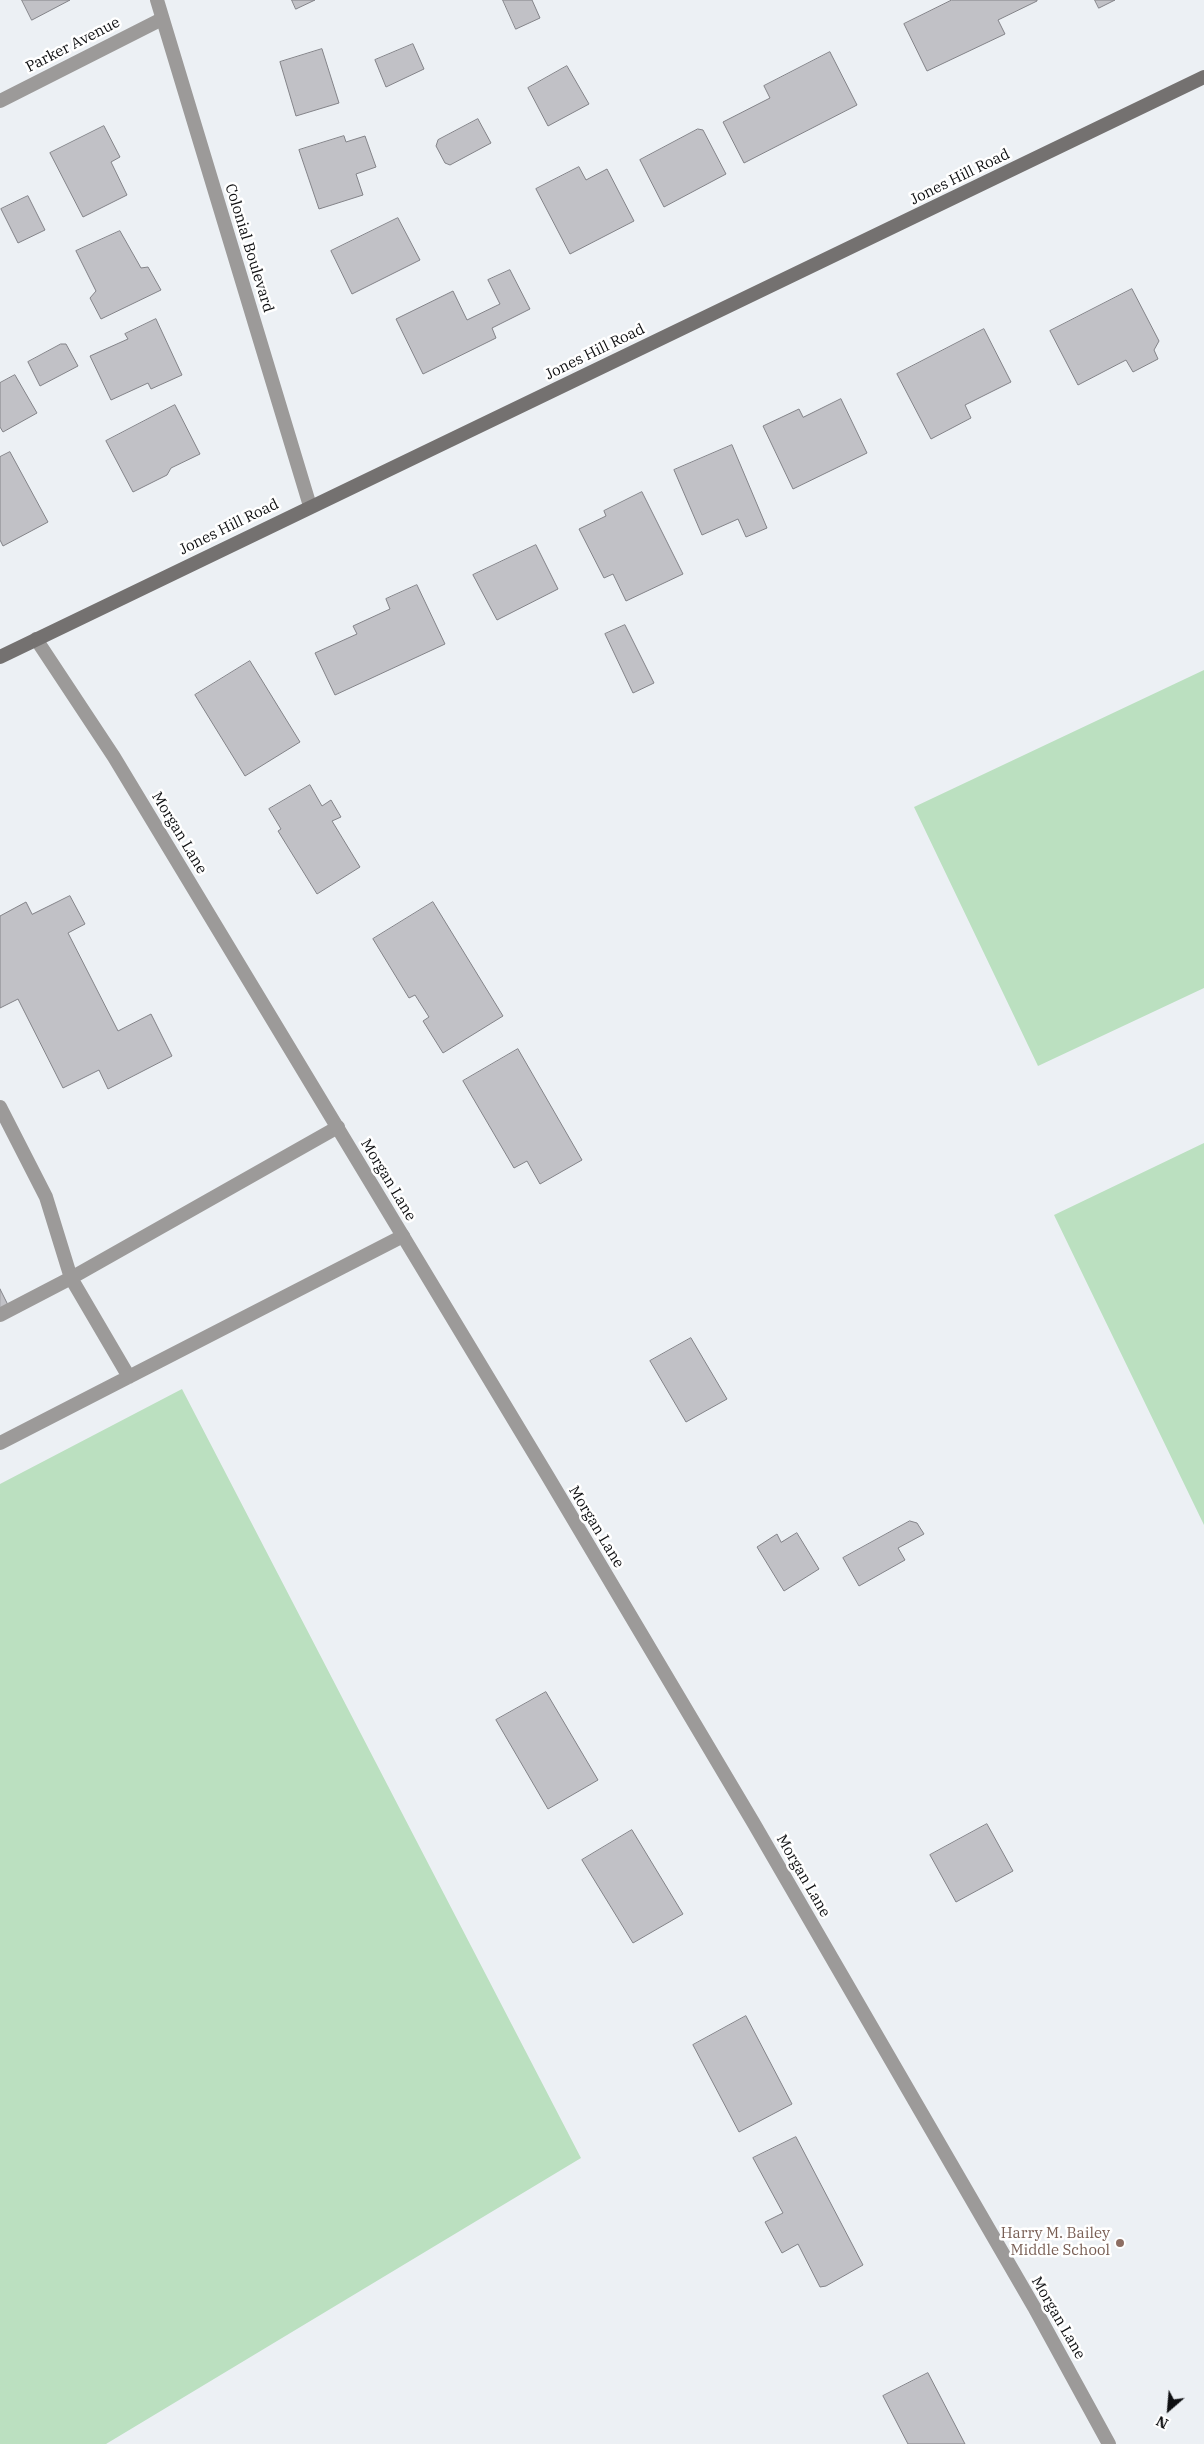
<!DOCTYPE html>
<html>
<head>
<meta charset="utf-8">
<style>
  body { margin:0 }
  #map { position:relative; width:1204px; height:2444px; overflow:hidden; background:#ecf0f4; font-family:"IBM Plex Serif",serif }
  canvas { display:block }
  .north { position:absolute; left:1144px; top:2384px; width:50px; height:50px; -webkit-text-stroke:4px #fff; paint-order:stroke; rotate:207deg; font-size:14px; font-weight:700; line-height:20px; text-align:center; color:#0e0f11 }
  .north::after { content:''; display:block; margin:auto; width:18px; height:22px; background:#0e0f11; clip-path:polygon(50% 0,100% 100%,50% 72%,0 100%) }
</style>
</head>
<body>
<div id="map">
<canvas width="1204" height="2444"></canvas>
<div class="north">N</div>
</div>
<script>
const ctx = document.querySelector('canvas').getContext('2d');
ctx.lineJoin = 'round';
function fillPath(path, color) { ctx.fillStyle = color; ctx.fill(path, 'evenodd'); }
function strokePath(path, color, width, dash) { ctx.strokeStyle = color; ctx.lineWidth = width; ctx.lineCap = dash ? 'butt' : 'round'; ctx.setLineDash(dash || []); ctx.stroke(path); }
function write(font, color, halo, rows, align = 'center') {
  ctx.font = font + ' "IBM Plex Serif",serif'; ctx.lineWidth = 5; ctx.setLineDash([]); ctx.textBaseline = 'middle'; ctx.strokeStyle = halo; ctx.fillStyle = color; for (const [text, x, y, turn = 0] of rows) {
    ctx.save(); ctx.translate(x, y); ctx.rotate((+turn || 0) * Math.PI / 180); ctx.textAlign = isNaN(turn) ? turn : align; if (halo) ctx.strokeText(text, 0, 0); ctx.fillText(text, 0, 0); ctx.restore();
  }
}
const green = new Path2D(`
  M1204,670V988L1038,1066L914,807Z
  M1204,1143V1525L1054,1215Z
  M182,1389L581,2158L106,2444H0V1484Z`);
const building = new Path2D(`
  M22,0H70L32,20Z
  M292,0H315L296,9Z
  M503,0H532L540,18L516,29Z
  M952,0H1037V1L998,20L1005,34L927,71L904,24Z
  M1095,0H1115L1099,8Z
  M413,44L424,69L386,87L375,60Z
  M322,49L339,103L296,116L280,62Z
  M830,52L857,105L744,163L723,122L770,98L764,86Z
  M567,66L589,104L548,126L528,88Z
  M478,119L491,143L450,165L445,163L436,146L438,140Z
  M104,126L120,157L111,162L127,195L83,217L50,153Z
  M698,129L703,130L726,174L664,207L640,160Z
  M344,136L346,142L365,136L376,167L356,174L363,195L319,209L299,150Z
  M579,167L586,180L607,169L634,221L570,254L536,189Z
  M28,196L45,230L18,243L1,209Z
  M398,218L420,260L352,294L331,251Z
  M120,231L141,268L148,267L161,290L101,319L90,298L96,291L76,251Z
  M510,270L530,309L492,328L496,338L423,374L396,319L453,291L467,320L500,304L488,280Z
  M1132,289L1159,341L1154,350L1158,359L1133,372L1126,360L1078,385L1050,331Z
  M156,319L182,375L151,389L148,383L111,400L90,356L128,339L125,334Z
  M984,329L1011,382L965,405L971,418L931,439L897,374Z
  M61,344H66L78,366L40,386L28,362Z
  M15,375L37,413L3,432L0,427V383Z
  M841,399L867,453L793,489L763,426L799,409L803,417Z
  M175,405L200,454L171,468L167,475L133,492L106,441Z
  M732,445L767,528L746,537L738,519L702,535L674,470Z
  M10,452L48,522L3,546L0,540V457Z
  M642,492L683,574L626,601L613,574L604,578L579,529L606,516L604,511Z
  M536,545L558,589L497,620L473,575Z
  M417,585L445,644L335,695L315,653L357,634L353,626L390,609L386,599Z
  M625,625L654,683L633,693L605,634Z
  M250,661L300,742L245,776L195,695Z
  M310,785L322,806L331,800L341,817L332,821L360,867L317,894L278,831L281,829L269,809Z
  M70,896L85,924L68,933L118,1031L151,1014L172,1056L108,1089L99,1070L63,1088L18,999L0,1008V916L26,902L32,914Z
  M433,902L503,1016L443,1053L423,1021L429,1017L415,995L409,998L373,939Z
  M518,1049L582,1160L540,1184L527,1161L514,1168L463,1081Z
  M0,1289L9,1307L0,1311Z
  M691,1338L727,1399L686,1422L650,1361Z
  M910,1521L917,1523L924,1534L898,1548L905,1560L859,1586L843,1558Z
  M797,1533L819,1569L784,1591L757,1547L777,1534L781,1542Z
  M546,1692L598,1780L548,1809L496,1720Z
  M987,1824L1013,1871L956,1902L930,1855Z
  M632,1830L683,1914L633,1943L582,1860Z
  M746,2016L792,2104L739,2132L693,2045Z
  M796,2137L863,2265L826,2286L820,2287L798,2244L782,2253L765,2222L783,2213L753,2158Z
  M928,2373L965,2444H908L883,2396Z`);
const service = new Path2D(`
  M0,1107L46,1197L71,1278L0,1315
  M129,1377L71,1278L338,1127
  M0,1443L403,1236`);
const minor = new Path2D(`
  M0,101L162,19`);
const tertiary = new Path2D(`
  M157,0L310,506
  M36,639L114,757L547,1475L753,1822L1034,2307L1109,2444`);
const secondary = new Path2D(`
  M0,657L1204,77`);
const markers = [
  [1120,2243,5,"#8d6e63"]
];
const streetNames = [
  ["Parker Avenue",73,45,-27],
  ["Jones Hill Road",960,177,-26],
  ["Colonial Boulevard",249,248,73],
  ["Jones Hill Road",595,352,-26],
  ["Jones Hill Road",229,527,-26],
  ["Morgan Lane",179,833,59],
  ["Morgan Lane",388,1180,59],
  ["Morgan Lane",596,1527,59],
  ["Morgan Lane",803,1876,60],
  ["Morgan Lane",1058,2318,60]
];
const educationNames = [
  ["Harry M. Bailey",1110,2234],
  ["Middle School",1110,2251]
];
fillPath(green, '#bbe0c0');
fillPath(building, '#c1c1c6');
strokePath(building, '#838388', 1);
strokePath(service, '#9c9a99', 14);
strokePath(minor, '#9c9a99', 14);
strokePath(tertiary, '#9c9a99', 14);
strokePath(secondary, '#747170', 14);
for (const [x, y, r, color] of markers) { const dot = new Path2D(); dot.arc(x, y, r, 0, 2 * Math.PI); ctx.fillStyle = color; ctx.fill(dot); strokePath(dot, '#fff', 2); }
write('15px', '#0e0f11', '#fff', streetNames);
write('15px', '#785e54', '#fff', educationNames, 'right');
</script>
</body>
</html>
